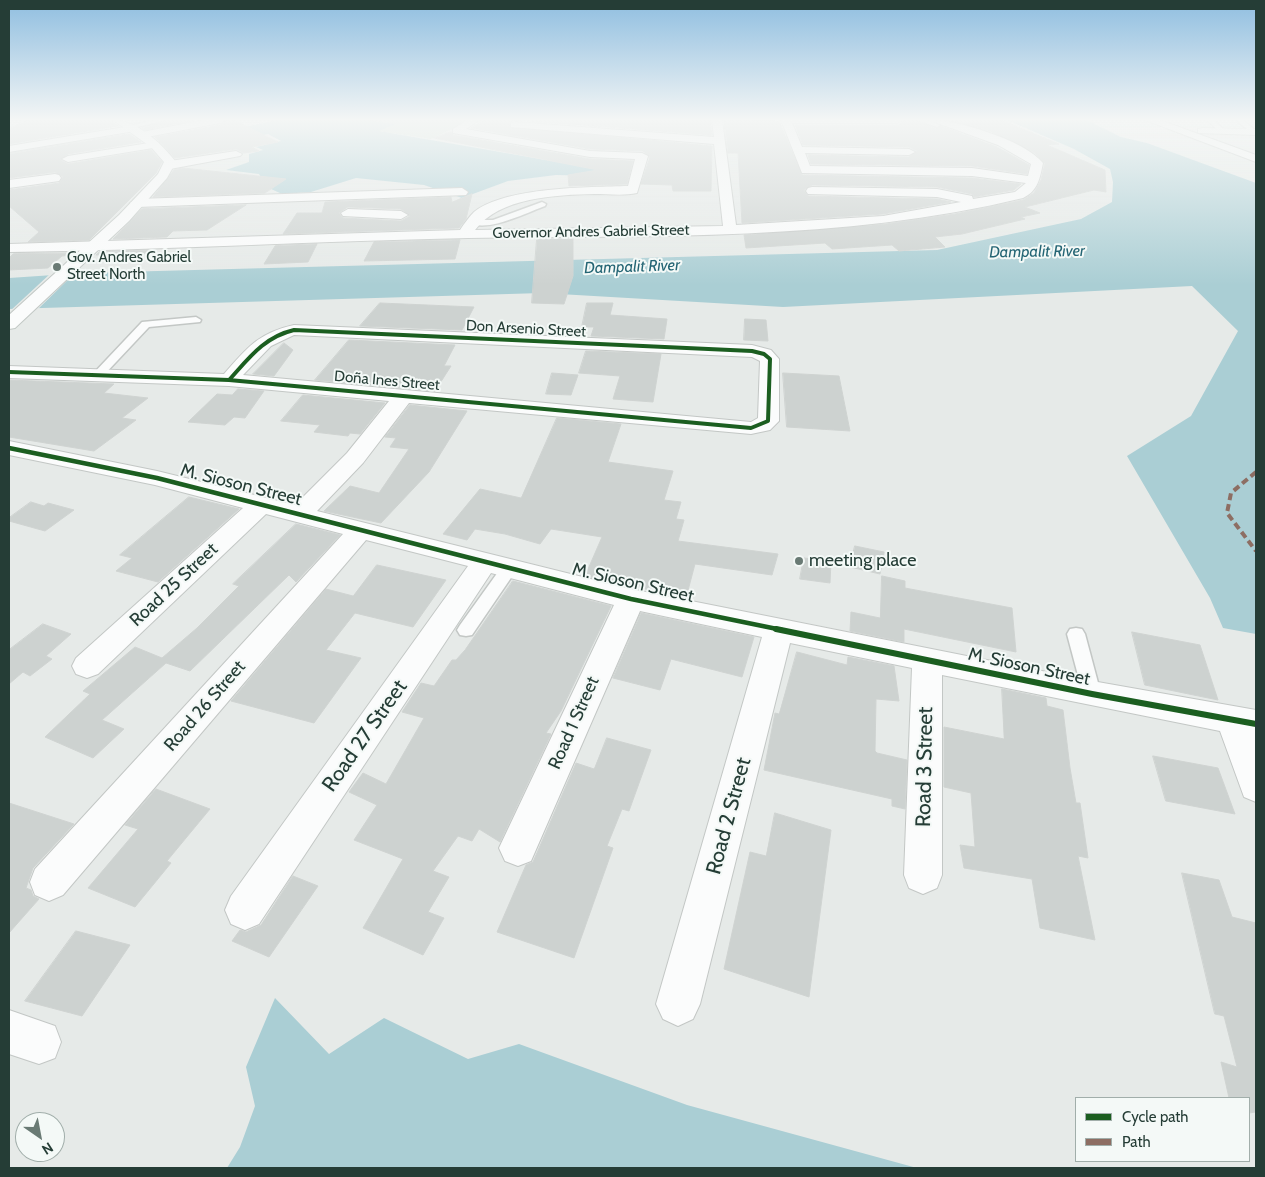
<!DOCTYPE html>
<html>
<head>
<meta charset="utf-8">
<style>
  body { margin:0 }
  #map { position:relative; width:1265px; height:1177px; overflow:hidden; background:#e6eae8; font-family:Cabin,sans-serif }
  canvas { display:block }
  .frame { position:absolute; inset:0; border:10px solid #253d36; pointer-events:none }
  .legend { position:absolute; left:1075px; top:1097px; width:175px; height:65px; box-sizing:border-box; background:#f4f9f7; border:1px solid #a1aeaa; margin:0; padding:6px 9px; list-style:none; font-size:15px; color:#253d36 }
  .legend li { display:flex; align-items:center; gap:10px; height:25px }
  .legend b { width:25px; border:1px solid #a1aeaa }
  .north { position:absolute; left:15px; top:1112px; width:50px; height:50px; box-sizing:border-box; background:#f4f9f7; border:1px solid #a1aeaa; border-radius:50%; rotate:147deg; font-size:14px; font-weight:700; line-height:20px; text-align:center; color:#253d36 }
  .north::after { content:''; display:block; margin:auto; width:18px; height:22px; background:#697a74; clip-path:polygon(50% 0,100% 100%,50% 72%,0 100%) }
</style>
</head>
<body>
<div id="map">
<canvas width="1265" height="1177"></canvas>
<div class="frame"></div>
<ul class="legend">
<li><b style="height:6px;background:#1b5e20"></b>Cycle path</li>
<li><b style="height:6px;background:#8d6e63"></b>Path</li>
</ul>
<div class="north">N</div>
</div>
<script>
const ctx = document.querySelector('canvas').getContext('2d');
ctx.lineJoin = 'round';
function fillPath(path, color) { ctx.fillStyle = color; ctx.fill(path, 'evenodd'); }
function strokePath(path, color, width, dash) { ctx.strokeStyle = color; ctx.lineWidth = width; ctx.lineCap = dash ? 'butt' : 'round'; ctx.setLineDash(dash || []); ctx.stroke(path); }
function write(font, color, halo, rows, align = 'center') {
  ctx.font = font + ' Cabin,sans-serif'; ctx.lineWidth = 4; ctx.setLineDash([]); ctx.textBaseline = 'middle'; ctx.strokeStyle = halo; ctx.fillStyle = color; for (const [text, x, y, turn = 0] of rows) {
    ctx.save(); ctx.translate(x, y); ctx.rotate((+turn || 0) * Math.PI / 180); ctx.textAlign = isNaN(turn) ? turn : align; if (halo) ctx.strokeText(text, 0, 0); ctx.fillText(text, 0, 0); ctx.restore();
  }
}
const green = new Path2D(`
  M367,120H471L431,139L378,131L395,124Z`);
const water = new Path2D(`
  M277,120H367L396,124L379,131L604,170L593,176L556,175L508,181L462,198L424,185L356,178L311,192L282,194L271,189L249,186L262,180L259,174L226,170L249,162V154L263,150L256,147L281,141L268,134L255,137L235,129Z
  M1007,120H1087L1121,137L1147,143L1256,183V634L1223,628L1210,598L1127,456L1191,416L1238,331L1192,286L783,307L542,293L9,309V278L83,273L937,250L1081,219L1112,202L1113,182L1110,169L1074,149Z
  M275,998L329,1054L384,1018L468,1059L519,1044L687,1105L917,1168H227L240,1147L255,1106L246,1067Z`);
const pier = new Path2D(`
  M77,271L36,311L9,312L51,273Z`);
const building = new Path2D(`
  M27,120H111L118,126L9,144V129Z
  M169,120H194L145,130L142,128Z
  M227,120H234L278,142L252,147L259,151L244,153L236,149L175,158L155,137L220,125Z
  M485,120H710L712,135L515,120L510,122L509,127L712,146L711,191H673L672,185L641,184L650,157L643,151L590,149L471,128Z
  M724,120L779,121L802,175L972,178L1021,184L1014,190L974,197L972,194L937,187L812,185L804,190L808,196L937,199L951,202L883,214L742,223L738,153H728Z
  M905,120H915L936,129L941,126L997,147L1029,165L1027,174L972,166L811,164L808,155L909,157L917,151L909,147L803,145L795,125H898Z
  M948,120H1001L1059,144L1047,145L1105,170L1106,192L1094,190L1025,207L1040,213L1021,217L1025,219L962,234L935,237L945,247L899,251L892,245L832,249L825,243L746,248L744,235L886,224L955,214L1023,200L1034,193L1041,180L1045,163L1035,153L990,131Z
  M451,132L453,135L590,159L633,161L627,184L569,186L568,175L598,170L434,138Z
  M129,134L141,142L68,154L60,160L68,164L151,150L162,162L156,173L89,240L28,242L39,232L9,206V190L59,183L63,177L55,172L9,178V154Z
  M183,168L286,179L265,193L153,197L174,170Z
  M472,194L466,219L459,228L283,234L297,213H322L325,202L451,197L452,202ZM348,207L401,209L410,216L401,221L343,218L339,213Z
  M246,205L207,230L173,231L167,237L113,239L142,209Z
  M537,239H573V276L564,304L532,303Z
  M460,240L455,259L364,261L374,242Z
  M317,244L308,262L264,264L275,246Z
  M155,250L152,253L96,255L99,252Z
  M75,253L72,255L62,256L48,268L9,270V258L13,254Z
  M380,303L474,307L462,330L360,326Z
  M587,303H613L610,315L667,319L664,339L591,336L594,327H582Z
  M745,319L766,320L768,341L744,340Z
  M349,340L455,345L444,366H451L435,391L315,380Z
  M284,343L293,350L274,376L253,374Z
  M586,351L661,354L653,402L613,399L620,376L579,373Z
  M552,373L578,375L571,395L546,394Z
  M783,373L839,376L850,431L787,427Z
  M9,380L114,384L104,393L148,398L122,418L136,420L94,451L9,437Z
  M238,389L264,391L245,418L234,417L225,425L188,422L217,394L232,395Z
  M303,395L385,403L360,434L350,433L348,436L314,432L320,425L281,421Z
  M410,405L467,411L429,472L381,523L324,511L350,486L379,493L409,449L390,447L396,438L385,437Z
  M557,418L621,424L608,462L673,471L664,500L681,502L676,519L684,520L678,541L778,554L772,575L695,564L686,598L585,576L602,537L551,529L540,544L505,534L475,529L467,540L443,534L480,489L521,498Z
  M189,497L239,509L158,582L116,571L132,558L120,555Z
  M31,502L44,506L48,503L74,510L45,531L9,521V518Z
  M296,524L340,535L296,582L289,575L190,671L166,663L102,720L124,729L93,758L45,737L90,694L83,691L135,647L162,658L197,628L239,586L233,584Z
  M855,546L884,552L880,574L850,567Z
  M804,558L831,561L830,583L800,579Z
  M377,565L446,580L413,627L355,613L326,650L361,658L314,723L231,701L326,589L353,596Z
  M882,576L905,581V588L1012,608L1016,652L904,629V642L850,631L851,612L880,618Z
  M513,581L611,606L561,711L546,733L551,734L500,842L479,829L472,841L458,836L433,871L449,877L428,912L444,918L423,955L363,928L403,859L354,840L377,805L349,792L363,773L386,784L424,718L402,712L421,683L434,686L452,660H456L465,650Z
  M641,613L754,637L742,677L671,659L660,690L613,678Z
  M43,624L71,634L46,656L52,659L30,676L23,672L9,684V650Z
  M1132,632L1200,645L1218,700L1145,685Z
  M797,652L847,665L848,657L894,666L899,701L876,699L875,751L877,753L907,760L905,809L892,806V799L764,770L775,713L779,714Z
  M1002,689L1046,698L1047,706L1063,710L1070,768L1076,803H1080L1088,858L1078,856L1095,940L1040,928L1032,879L964,868L960,845L975,847L971,793L944,787V727L1004,739Z
  M607,738L651,750L629,811L622,809L607,846L613,848L574,958L497,932L526,865L533,862L576,763L594,769Z
  M1153,756L1218,768L1235,814L1166,801Z
  M156,789L210,809L167,861L171,863L135,907L88,888L138,829L125,825Z
  M9,803L74,824L33,868L26,888L31,890L33,896L39,899L9,933Z
  M775,813L831,830L809,997L724,969L750,852L766,856Z
  M1182,873L1219,880L1232,917L1256,923V1112L1249,1113V1098H1229L1221,1062L1237,1067L1224,1016L1215,1014Z
  M293,876L318,886L269,957L232,941L240,930L246,932L261,925Z
  M76,931L130,945L82,1016L25,1001Z`);
const lane = new Path2D(`
  M155,120H167L128,129L125,127Z
  M917,120H927L940,125L937,127Z
  M1207,120H1214L1225,131L1220,132Z
  M1236,120H1243L1256,131V133H1252Z
  M542,202L546,204L545,206C528,212 485,234 469,222L473,220H493Z
  M196,317L201,320L200,322L149,327L101,378H93L91,376L142,322Z
  M509,564L515,565L517,569L472,635L466,636L460,635L457,630L460,625L503,565Z
  M1076,628L1082,629L1085,634L1101,694L1099,699L1092,702L1085,699L1083,694L1067,634L1070,629Z`);
const street = new Path2D(`
  M204,120H225L220,123L142,138L137,135L142,132Z
  M467,120H479L466,129L590,151L642,153L648,156L637,193C624,196 608,194 594,194C556,195 500,197 475,230L723,226L714,144L511,127V123L515,122L714,137L712,120H722L736,225L883,216L961,202L937,197L808,194L806,191L808,188L812,187L937,189L972,196L973,199L1015,192L1026,183L972,176L802,173L781,120H903L898,123H792L802,147L909,149L915,152L909,155L805,153L810,166L972,168L1028,176L1031,164L998,145L929,120C958,120 1024,140 1043,163C1040,178 1038,191 1023,198C842,242 653,235 468,238C315,241 162,250 9,252V244L460,230C464,224 469,217 474,212C505,187 589,187 628,186L635,159L590,157L453,133V129Z
  M1145,120H1160L1256,155V162Z
  M131,126L136,129L135,131L9,152V146Z
  M1202,128L1256,129V135L1198,133V129Z
  M155,142L159,143V147L68,162L62,159L68,156Z
  M236,151L242,154L240,156L170,169L164,165L170,161Z
  M55,174L59,175L61,178L59,181L9,188V180Z
  M462,188L468,192L466,195L137,207L130,203L137,199Z
  M348,209L401,211L408,215L401,219L343,216L341,213Z
  M294,325L752,345L771,350L779,359V421L770,430L751,434L409,403L363,463L317,511L631,589L1092,681L1256,710V802L1244,797L1220,731L942,675V875L937,888L923,894L909,888L904,875L912,668L790,643L700,1004L693,1019L678,1026L663,1019L656,1004L762,637L640,611L531,861L518,866L505,861L499,848L614,605L491,573L259,924L245,930L231,924L225,910L231,896L468,566L366,540L63,895L49,901L35,895L30,882L35,869L343,534L266,514L98,674L87,678L76,674L72,666L76,658L243,508L155,485L9,455V441L157,471L295,505L347,453L389,401L229,386L9,378V366L224,374C247,348 258,333 294,325ZM294,335L752,357L760,361L758,418L751,422L243,375L271,346Z
  M9,1010L55,1026L61,1042L55,1058L39,1064L9,1054Z`);
const secondary = new Path2D(`
  M113,120C137,120 162,144 176,162L167,178L129,221L15,328L9,329V315L119,215L158,174L164,162L151,147Z`);
const quiet = new Path2D(`
  M1256,472L1231,493L1227,513L1256,551`);
const cyclewayFar2 = new Path2D(`
  M294,330L752,351L764,354L770,359L768,421L751,428L229,380C249,358 264,337 294,330Z
  M9,372L229,380`);
const cyclewayFar1 = new Path2D(`
  M9,448L157,478L631,599L782,630`);
const cycleway = new Path2D(`
  M776,629L1092,694L1256,724`);
const markers = [
  [57,267,5,"#697a74"],
  [799,561,5,"#697a74"]
];
const farStreetnames = [
  ["Governor Andres Gabriel Street",591,232,-1],
  ["Don Arsenio Street",526,329,3],
  ["Doña Ines Street",387,381,5]
];
const farPoinames = [
  ["Gov. Andres Gabriel",67,258],
  ["Street North",67,275]
];
const farWaternames = [
  ["Dampalit River",1037,252,-1],
  ["Dampalit River",632,267,-2]
];
const streetNames = [
  ["M. Sioson Street",241,485,14],
  ["M. Sioson Street",633,583,13],
  ["Road 25 Street",174,585,-43],
  ["M. Sioson Street",1029,667,12],
  ["Road 26 Street",205,706,-49],
  ["Road 1 Street",574,723,-66]
];
const poiNames = [
  ["meeting place",809,561]
];
const nearStreetnames = [
  ["Road 27 Street",365,736,-55],
  ["Road 3 Street",925,767,-89],
  ["Road 2 Street",729,816,-75]
];
fillPath(green, '#d1e2d6');
fillPath(water, '#aaced4');
fillPath(pier, '#e6eae8');
fillPath(building, '#cdd2d0');
strokePath(building, '#cfd3d1', 1);
strokePath(lane, '#c3c7c5', 3);
strokePath(street, '#c3c7c5', 2);
strokePath(secondary, '#c2c8c5', 2);
fillPath(lane, '#fbfcfc');
fillPath(street, '#fbfcfc');
fillPath(secondary, '#fbfcfc');
strokePath(quiet, '#8d6e63', 4, [7, 4]);
strokePath(cyclewayFar2, '#1b5e20', 4);
strokePath(cyclewayFar1, '#1b5e20', 4.5);
strokePath(cycleway, '#1b5e20', 6);
const sky = ctx.createLinearGradient(0, 0, 0, 285);
sky.addColorStop(0, '#8fbee0');
sky.addColorStop(0.42, '#f4f6f5');
sky.addColorStop(1, '#f4f6f500');
ctx.fillStyle = sky;
ctx.fillRect(0, 0, 1265, 285);
for (const [x, y, r, color] of markers) { const dot = new Path2D(); dot.arc(x, y, r, 0, 2 * Math.PI); ctx.fillStyle = color; ctx.fill(dot); strokePath(dot, '#f4f9f7', 2); }
write('15px', '#253d36', '#f4f9f7', farStreetnames);
write('15px', '#253d36', '#f4f9f7', farPoinames, 'left');
write('italic 16px', '#246574', '#f4f9f7', farWaternames);
write('18px', '#253d36', '#f4f9f7', streetNames);
write('18px', '#253d36', '#f4f9f7', poiNames, 'left');
write('21px', '#253d36', '#f4f9f7', nearStreetnames);
</script>
</body>
</html>
